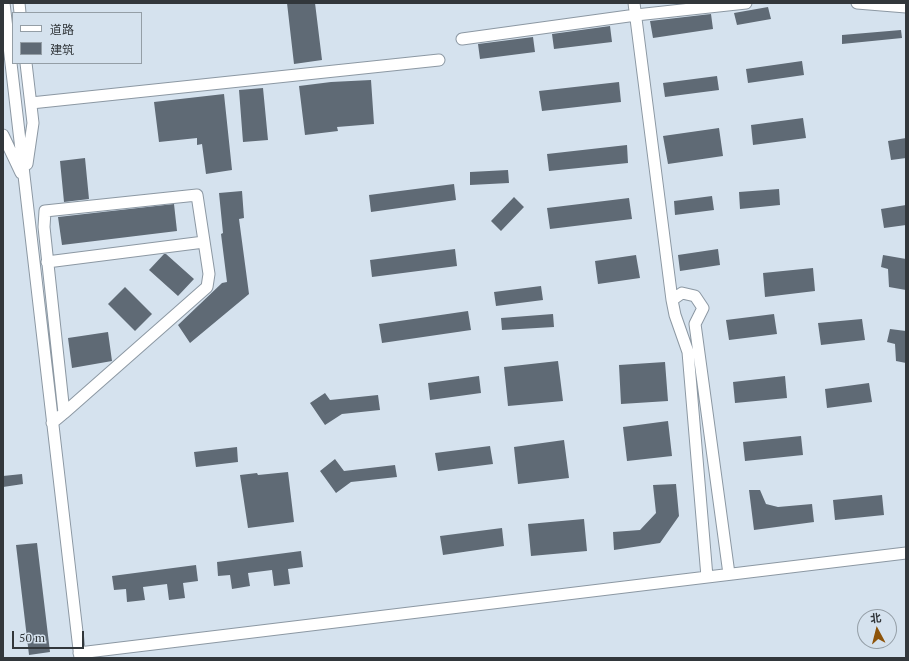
<!DOCTYPE html>
<html>
<head>
<meta charset="utf-8">
<style>
  body { margin:0 }
  #map { position:relative; width:909px; height:661px; overflow:hidden; background:#d5e2ee; font-family:"PT Serif","Noto Sans SC",serif }
  canvas { display:block }
  .frame { position:absolute; inset:0; border:4px solid #32373b; pointer-events:none }
  .legend { position:absolute; left:12px; top:12px; width:130px; height:52px; box-sizing:border-box; background:#d5e2ee; border:1px solid #949ea6; margin:0; padding:5px 7px; list-style:none; font-size:12px; color:#32373b }
  .legend li { display:flex; align-items:center; gap:8px; height:20px }
  .legend b { width:20px; border:1px solid #949ea6 }
  .north { position:absolute; left:857px; top:609px; width:40px; height:40px; box-sizing:border-box; background:#d5e2ee; border:1px solid #949ea6; border-radius:50%; rotate:353deg; font-size:11px; font-weight:700; line-height:16px; text-align:center; color:#32373b }
  .north::after { content:''; display:block; margin:auto; width:14px; height:18px; background:#8d540b; clip-path:polygon(50% 0,100% 100%,50% 72%,0 100%) }
  .scale { position:absolute; left:12px; top:631px; width:72px; height:18px; box-sizing:border-box; border:2px solid #32373b; border-top:0; padding-left:5px; font-size:12px; line-height:14px; white-space:nowrap; color:#32373b; -webkit-text-stroke:3px #d5e2ee; paint-order:stroke }
</style>
</head>
<body>
<div id="map">
<canvas width="909" height="661"></canvas>
<div class="frame"></div>
<ul class="legend">
<li><b style="height:5px;background:#fff"></b>道路</li>
<li><b style="height:11px;background:#5f6a75"></b>建筑</li>
</ul>
<div class="north">北</div>
<div class="scale">50 m</div>
</div>
<script>
const ctx = document.querySelector('canvas').getContext('2d');
ctx.lineJoin = 'round';
function fillPath(path, color) { ctx.fillStyle = color; ctx.fill(path, 'evenodd'); }
function strokePath(path, color, width, dash) { ctx.strokeStyle = color; ctx.lineWidth = width; ctx.lineCap = dash ? 'butt' : 'round'; ctx.setLineDash(dash || []); ctx.stroke(path); }
const building = new Path2D(`
  M287,3H315L322,60L294,64Z
  M768,7L771,19L737,25L734,13Z
  M711,14L713,29L653,38L650,21Z
  M610,26L612,42L554,49L552,34Z
  M901,30L902,38L842,44V35Z
  M533,37L535,52L480,59L478,44Z
  M802,61L804,75L748,83L746,69Z
  M717,76L719,90L665,97L663,83Z
  M371,80L374,124L337,127L338,131L305,135L299,86L331,82Z
  M619,82L621,102L542,111L539,91Z
  M263,88L268,140L243,142L239,90Z
  M224,94L232,170L206,174L202,144L197,145V138L159,142L154,102Z
  M803,118L806,138L753,145L751,125Z
  M719,128L723,156L668,164L663,136Z
  M906,138V158L891,160L888,141Z
  M627,145L628,163L549,171L547,154Z
  M85,158L89,199L64,202L60,161Z
  M508,170L509,183L470,185V172Z
  M454,184L456,200L371,212L369,195Z
  M779,189L780,205L740,209L739,192Z
  M242,191L244,218L239,219L249,294L190,343L178,325L222,283L227,282L221,234L223,233L219,193Z
  M712,196L714,210L675,215L674,201Z
  M514,197L524,207L501,231L491,221Z
  M629,198L632,219L550,229L547,208Z
  M174,204L177,231L62,245L58,217Z
  M906,205V225L884,228L881,209Z
  M455,249L457,266L372,277L370,260Z
  M718,249L720,265L680,271L678,255Z
  M164,254H166L194,279L178,296L149,270Z
  M636,255L640,278L598,284L595,261Z
  M883,255L906,259V290L889,287L888,269L881,267Z
  M813,268L815,291L765,297L763,273Z
  M541,286L543,300L496,306L494,292Z
  M125,287L152,314L135,331L108,304Z
  M468,311L471,330L382,343L379,324Z
  M553,314L554,327L502,330L501,318Z
  M774,314L777,334L729,340L726,320Z
  M862,319L865,340L821,345L818,323Z
  M890,329L906,331V363L896,361L895,344L887,342Z
  M108,332L112,361L72,368L68,338Z
  M558,361L563,401L508,406L504,367Z
  M665,362L668,401L621,404L619,365Z
  M479,376L481,393L430,400L428,383Z
  M785,376L787,398L735,403L733,382Z
  M869,383L872,402L827,408L825,389Z
  M325,393L330,400L378,395L380,410L342,414L325,425L310,403Z
  M668,421L672,456L627,461L623,427Z
  M801,436L803,455L745,461L743,442Z
  M564,440L569,478L518,484L514,447Z
  M490,446L493,464L438,471L435,453Z
  M237,447L238,462L196,467L194,452Z
  M335,459L344,471L395,465L397,477L351,482L336,493L320,471Z
  M288,472L294,522L248,528L240,475L257,473L258,475Z
  M22,474L23,484L3,487V476Z
  M676,484L679,516L660,543L614,550L613,532L640,530L656,513L653,485Z
  M749,490H760L766,504L778,507L812,504L814,522L754,530Z
  M882,495L884,515L835,520L833,500Z
  M584,519L587,551L531,556L528,524Z
  M502,528L504,546L443,555L440,536Z
  M37,543L50,652L29,655L16,545Z
  M301,551L303,567L288,569L290,584L274,586L272,570L248,573L250,586L232,589L230,575L218,576L217,562Z
  M196,565L198,581L183,583L185,598L169,600L167,584L143,587L145,600L127,602L126,589L114,590L112,576Z`);
const minor = new Path2D(`
  M4,3L80,658
  M19,3L20,13
  M634,3L672,300
  M857,3L906,7
  M462,39L636,15L746,3
  M26,63L33,123L27,164
  M31,103L439,60
  M3,135L21,173
  M47,262L204,242
  M52,423L64,413L207,287L209,274L197,195L45,211L44,227L64,413
  M707,577L688,352L675,315L672,300L682,293L695,296L703,308L695,324L729,574
  M79,653L906,553`);
fillPath(building, '#5f6a75');
strokePath(minor, '#8c98a3', 13);
strokePath(minor, '#fff', 11);
</script>
</body>
</html>
